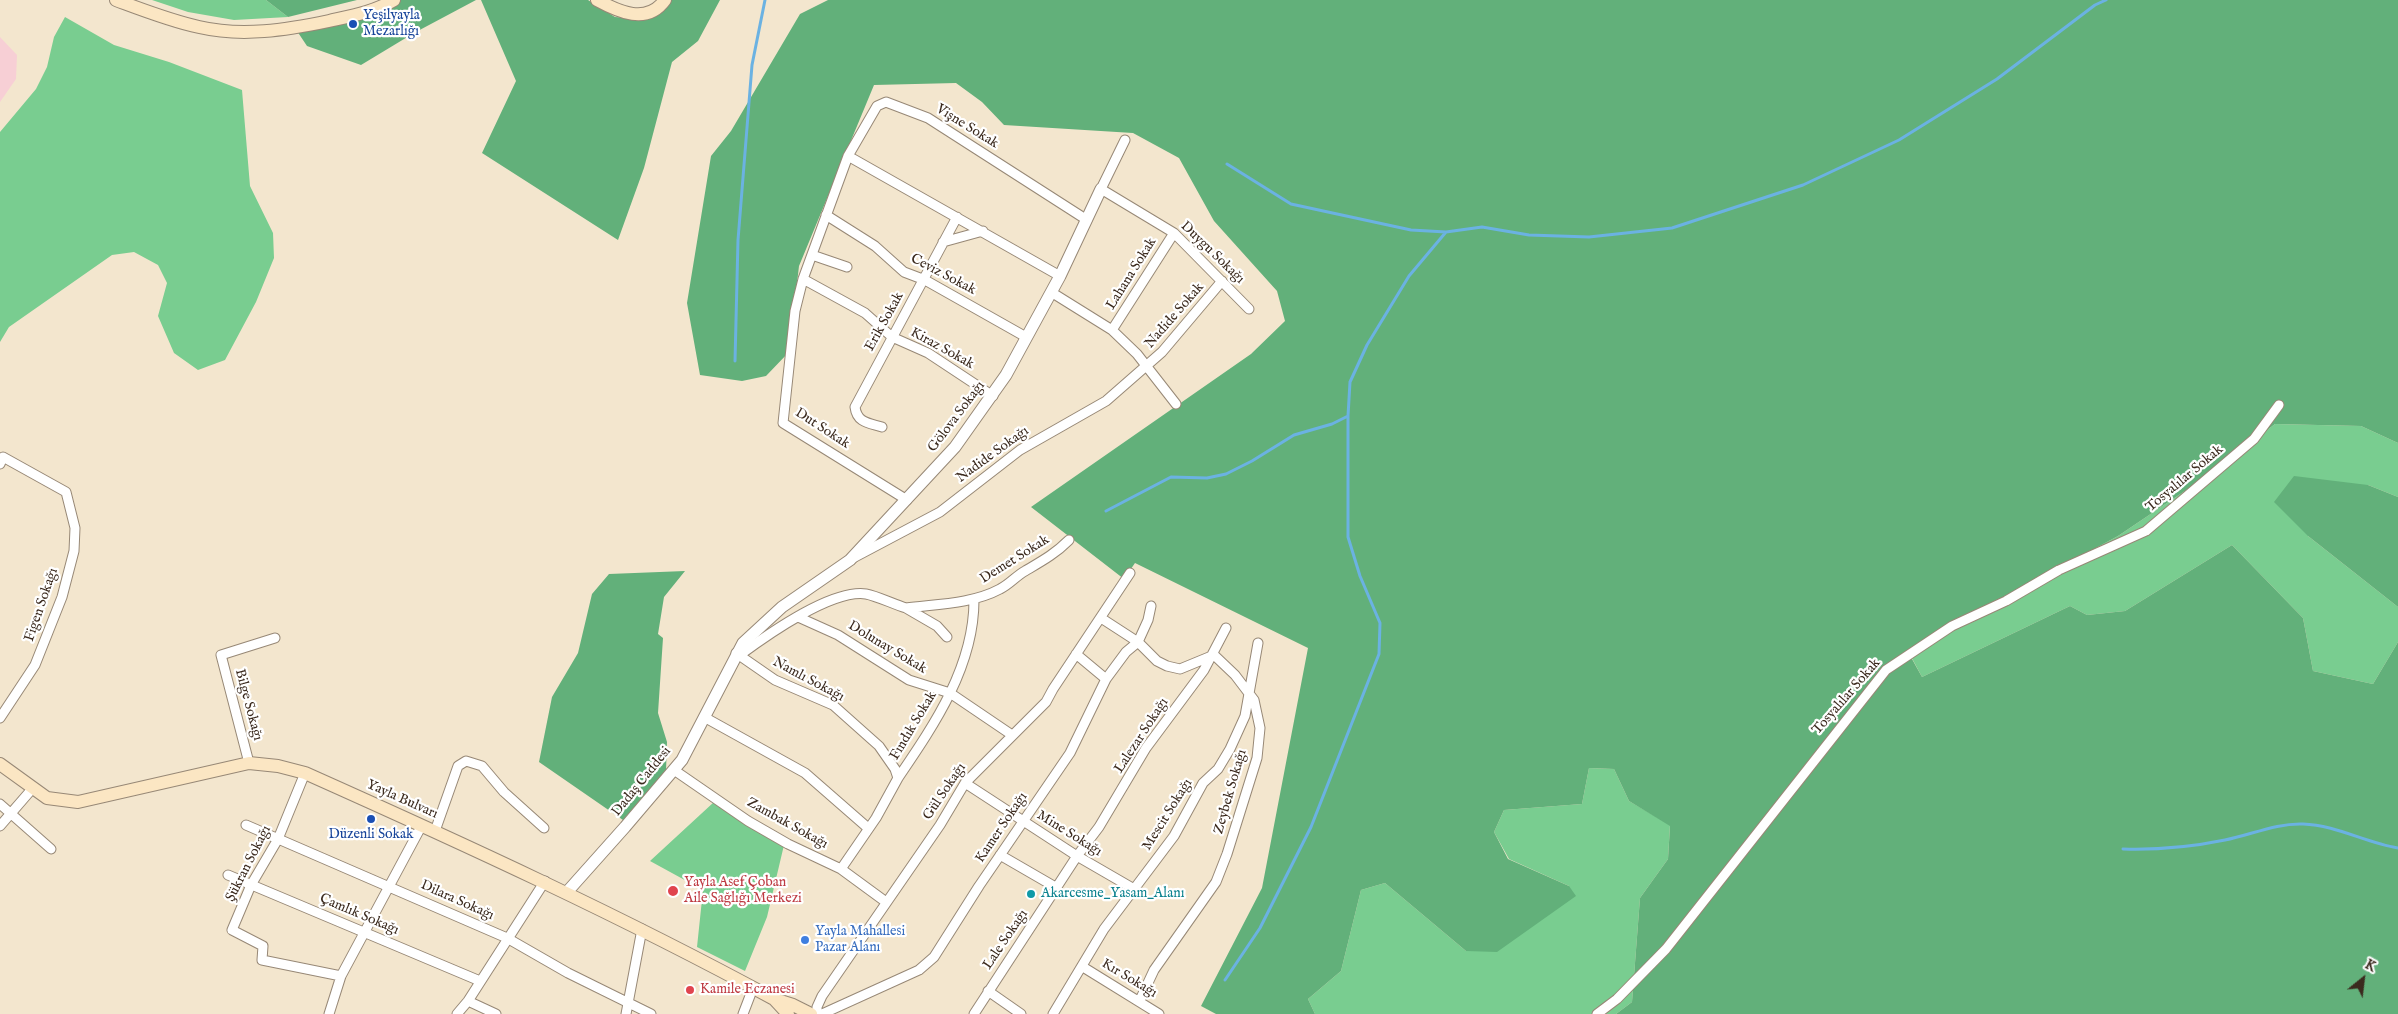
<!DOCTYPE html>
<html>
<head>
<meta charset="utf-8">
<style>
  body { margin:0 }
  #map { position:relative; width:2398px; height:1014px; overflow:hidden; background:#f3e6ce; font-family:"IM FELL English",serif }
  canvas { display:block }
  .north { position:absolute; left:2338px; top:954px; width:50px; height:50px; -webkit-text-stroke:4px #fff; paint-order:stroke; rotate:29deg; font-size:14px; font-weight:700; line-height:20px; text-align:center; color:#3b2a1e }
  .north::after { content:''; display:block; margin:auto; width:18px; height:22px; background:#3b2a1e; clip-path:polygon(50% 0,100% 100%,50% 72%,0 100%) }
</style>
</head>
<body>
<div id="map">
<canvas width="2398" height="1014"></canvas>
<div class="north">K</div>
</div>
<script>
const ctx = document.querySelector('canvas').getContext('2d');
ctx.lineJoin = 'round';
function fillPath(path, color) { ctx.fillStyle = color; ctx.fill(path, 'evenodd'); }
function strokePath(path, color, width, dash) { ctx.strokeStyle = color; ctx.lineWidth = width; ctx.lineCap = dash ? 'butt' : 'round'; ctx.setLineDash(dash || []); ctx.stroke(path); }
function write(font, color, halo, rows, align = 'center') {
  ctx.font = font + ' "IM FELL English",serif'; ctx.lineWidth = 4.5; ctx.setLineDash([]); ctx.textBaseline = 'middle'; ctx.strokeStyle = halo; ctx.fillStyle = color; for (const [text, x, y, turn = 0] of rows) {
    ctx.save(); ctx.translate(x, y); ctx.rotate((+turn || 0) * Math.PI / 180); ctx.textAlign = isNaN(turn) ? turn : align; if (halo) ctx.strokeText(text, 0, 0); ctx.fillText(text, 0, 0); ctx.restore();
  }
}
const built = new Path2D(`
  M0,37L17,55L16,79L0,102Z`);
const green = new Path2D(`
  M152,0H266L288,17L234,20L188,12Z
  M65,17L114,45L169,62L242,90L250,186L273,233L274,258L256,302L225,360L198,370L174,353L158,316L167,283L158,265L134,252L112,255L9,327L0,342V132L36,89L47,67L54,37Z
  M2275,424L2361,426L2398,443V497L2368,485L2308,536L2398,607V642L2373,684L2313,671L2303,618L2232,545L2125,611L2087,615L2070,606L1922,677L1907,649L2118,536L2213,472Z
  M1589,768L1614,769L1629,801L1670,825L1668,859L1640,898L1632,1002L1616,1014H1315L1308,999L1341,971L1361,890L1385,883L1466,951L1569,886L1509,859L1494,832L1504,810L1582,804Z
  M714,802L784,845L767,917L745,971L697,947L703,890L650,861Z`);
const forest = new Path2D(`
  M266,0H357L288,17Z
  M395,0H476L414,33L361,65L307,46L297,31Z
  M481,0H588L615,17L641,19L670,0H720L698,41L672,62L644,168L618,240L482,153L516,81Z
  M828,0H2398V443L2361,426L2275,424L2213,472L2118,536L1907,650L1922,677L2070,606L2087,615L2125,611L2232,545L2303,618L2313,671L2373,684L2398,642V1014H1616L1632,1002L1640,898L1668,859L1670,826L1629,801L1614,769L1589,768L1582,804L1504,810L1494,832L1508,859L1569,886L1576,896L1497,952L1466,951L1385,883L1361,890L1341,971L1308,999L1315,1014H1216L1201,1006L1262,888L1308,648L1135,563L1124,579L1031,507L1251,354L1285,321L1277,291L1214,221L1179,158L1133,133L1004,125L982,102L956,83L874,85L799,266L789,352L766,376L742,381L700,375L687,303L711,156L731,131L800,14Z
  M2294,476L2368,485L2398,497V607L2308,536L2274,502Z
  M685,571L664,597L658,634L663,638L658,713L667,742L666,771L623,820L539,762L552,697L578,653L592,594L609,574Z`);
const stream = new Path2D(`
  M1227,164L1291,204L1411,230L1446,232L1482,227L1529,235L1589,237L1672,228L1803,185L1899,140L1997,79L2095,5L2106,0
  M735,361L738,240L752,65L765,0
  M1106,511L1171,477L1207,478L1226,474L1252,461L1294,435L1332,424L1348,416
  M2123,849C2157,850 2191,847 2225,840C2251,835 2276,823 2303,824C2336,825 2366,843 2398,848
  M1225,980L1260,928L1311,827L1379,654L1380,623L1360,576L1348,537V416L1350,382L1367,345L1409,276L1446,232`);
const minor = new Path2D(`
  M1125,140L1101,189L1174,233L1249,309
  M848,156L1060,276
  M826,215L875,246L904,272L925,280L1026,337
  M943,242L983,231
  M812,255L847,267
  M803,279L865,313L892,337L928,353L993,396
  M1051,292L1112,330L1137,354L1176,404
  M1112,330L1174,233
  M882,427C869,423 857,423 855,407L957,217
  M0,464L3,457L66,492L75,528L74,551L62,597L35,665L0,718
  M907,500L783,423L795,311L803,279L848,156L877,106L886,102L928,118L1087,220
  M855,557L940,512L1020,450L1106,401L1162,352L1222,281
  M798,617L838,635L909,680L950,693L1012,735
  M1101,618L1138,642L1157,661L1167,666L1180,669L1214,655L1235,675L1254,700L1260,728L1257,758L1227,854L1216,882L1154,970L1140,1000
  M947,637L937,626L906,608C937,604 972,604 1000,589C1010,584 1016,576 1025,571C1042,561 1055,554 1069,540
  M736,653L775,680L833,705L879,746L895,769L898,778L876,818L841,869
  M1076,654L1106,679
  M740,655C767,635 832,589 866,594C877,596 893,604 906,608
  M704,717L805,773L868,828
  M249,763L221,655L275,638
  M674,770L748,821L788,844L841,869L886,902
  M305,773L278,839L251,885L232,930L263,946L262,960L341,976
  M898,778C934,725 974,667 974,600
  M965,783L1077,856L1134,889
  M0,804L51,849
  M246,825L507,938L568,973L651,1014
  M0,826L32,789
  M435,831L458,766L466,761L482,766L504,792L544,828
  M1000,855L1057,888
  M228,875L480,981
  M1083,967L1159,1014
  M988,991L1021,1014
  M468,1001L496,1014
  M329,1014L341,976L422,825
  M457,1014L468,1001L545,881
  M626,1014L642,929
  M743,1014L753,988
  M817,1014V1007L822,996L940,825L965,783L1046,702L1053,689L1130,573
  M822,1014L919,970L934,957L979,886L1070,753L1106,679L1126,652L1138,642L1148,620L1151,606
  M974,1014L1077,856L1099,827L1146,748L1204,670L1226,628
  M1053,1014L1104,929L1174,836L1203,783L1218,769L1230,749L1245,716L1258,643
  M1597,1014L1617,999L1666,949L1886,670L1952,626L2006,601L2059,570L2146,531L2254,439L2279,405`);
const tertiary = new Path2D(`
  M567,892L625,827L682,760L743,643L782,607L850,560L955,447L1006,375L1060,276L1101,189`);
const secondary = new Path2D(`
  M116,0C143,10 171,21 199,27C242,37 286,30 329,21C351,16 374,12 394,0
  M597,0C619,12 647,25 665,0
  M0,764L47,798L78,802L249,763L278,766L305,773C464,844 621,916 774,999L793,1005L811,1014
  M774,999L788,1014`);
const markers = [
  [353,24,5,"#1a4fb4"],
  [371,819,5,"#1a4fb4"],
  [673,891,6,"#e0444e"],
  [1031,894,5,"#0f9aa8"],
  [805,940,5,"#3f7fe0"],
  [690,990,5,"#e0444e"]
];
const transitNames = [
  ["Yeşilyayla",363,16],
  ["Mezarlığı",363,32],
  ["Düzenli Sokak",371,835,"center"]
];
const streetNames = [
  ["Vişne Sokak",967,127,32],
  ["Duygu Sokağı",1212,253,44],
  ["Lahana Sokak",1132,274,-58],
  ["Ceviz Sokak",943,275,28],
  ["Nadide Sokak",1175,316,-49],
  ["Erik Sokak",885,322,-61],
  ["Kiraz Sokak",942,349,29],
  ["Gölova Sokağı",957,417,-53],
  ["Dut Sokak",822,429,33],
  ["Nadide Sokağı",993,455,-36],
  ["Tosyalılar Sokak",2185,479,-40],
  ["Demet Sokak",1015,560,-32],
  ["Figen Sokağı",42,605,-71],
  ["Dolunay Sokak",887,648,31],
  ["Namlı Sokağı",808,680,28],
  ["Tosyalılar Sokak",1847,697,-49],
  ["Bilge Sokağı",248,705,75],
  ["Fındık Sokak",914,726,-59],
  ["Lalezar Sokağı",1142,736,-57],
  ["Dadaş Caddesi",642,782,-51],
  ["Gül Sokağı",945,792,-56],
  ["Zeybek Sokağı",1231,792,-74],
  ["Yayla Bulvarı",402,800,24],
  ["Mescit Sokağı",1168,815,-58],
  ["Zambak Sokağı",787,824,29],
  ["Kamer Sokağı",1002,828,-56],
  ["Mine Sokağı",1069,834,32],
  ["Şükran Sokağı",249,864,-63],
  ["Dilara Sokağı",457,901,24],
  ["Çamlık Sokağı",359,915,23],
  ["Lale Sokağı",1006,940,-56],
  ["Kır Sokağı",1129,979,31]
];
const healthNames = [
  ["Yayla Asef Çoban",684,883],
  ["Aile Sağlığı Merkezi",684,899],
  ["Kamile Eczanesi",700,990]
];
const cultureNames = [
  ["Akarcesme_Yasam_Alanı",1041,894]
];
const shopNames = [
  ["Yayla Mahallesi",815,932],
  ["Pazar Alanı",815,948]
];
fillPath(built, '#f7cfd5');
fillPath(green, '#79cd90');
fillPath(forest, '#62b07a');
strokePath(stream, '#6bb2e2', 3);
strokePath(minor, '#978876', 11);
strokePath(tertiary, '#978876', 13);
strokePath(secondary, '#978876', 14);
strokePath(minor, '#fff', 9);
strokePath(tertiary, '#fff', 11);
strokePath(secondary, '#fbe6c3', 12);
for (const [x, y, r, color] of markers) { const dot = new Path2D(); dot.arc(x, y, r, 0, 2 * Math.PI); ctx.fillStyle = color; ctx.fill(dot); strokePath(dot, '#fff', 2); }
write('14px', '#164399', '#fff', transitNames, 'left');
write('14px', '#3b2a1e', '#fff', streetNames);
write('14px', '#be3a42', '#fff', healthNames, 'left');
write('14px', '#0d838f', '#fff', cultureNames, 'left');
write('14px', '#366cbe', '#fff', shopNames, 'left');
</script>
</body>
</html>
